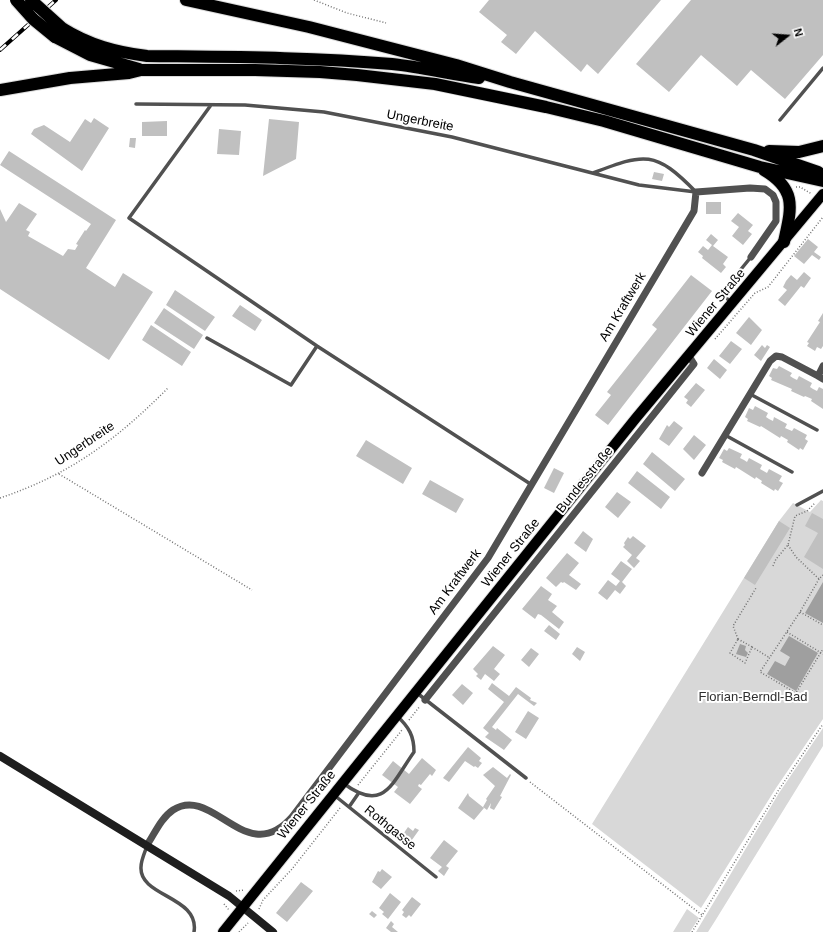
<!DOCTYPE html>
<html>
<head>
<meta charset="utf-8">
<style>
  body { margin:0 }
  #map { position:relative; width:823px; height:932px; overflow:hidden; background:#fff; font-family:Arial,sans-serif }
  canvas { display:block }
  .north { position:absolute; left:767px; top:16px; width:40px; height:40px; -webkit-text-stroke:3px #fff; paint-order:stroke; rotate:73deg; font-size:11px; font-weight:700; line-height:16px; text-align:center; color:#000 }
  .north::after { content:''; display:block; margin:auto; width:14px; height:18px; background:#000; clip-path:polygon(50% 0,100% 100%,50% 72%,0 100%) }
</style>
</head>
<body>
<div id="map">
<canvas width="823" height="932"></canvas>
<div class="north">N</div>
</div>
<script>
const ctx = document.querySelector('canvas').getContext('2d');
ctx.lineJoin = 'round';
function fillPath(path, color) { ctx.fillStyle = color; ctx.fill(path, 'evenodd'); }
function strokePath(path, color, width, dash) { ctx.strokeStyle = color; ctx.lineWidth = width; ctx.lineCap = dash ? 'butt' : 'round'; ctx.setLineDash(dash || []); ctx.stroke(path); }
function write(font, color, halo, rows, align = 'center') {
  ctx.font = font + ' Arial,sans-serif'; ctx.lineWidth = 4; ctx.setLineDash([]); ctx.textBaseline = 'middle'; ctx.strokeStyle = halo; ctx.fillStyle = color; for (const [text, x, y, turn = 0] of rows) {
    ctx.save(); ctx.translate(x, y); ctx.rotate((+turn || 0) * Math.PI / 180); ctx.textAlign = isNaN(turn) ? turn : align; if (halo) ctx.strokeText(text, 0, 0); ctx.fillText(text, 0, 0); ctx.restore();
  }
}
const green = new Path2D(`
  M821,500L823,501V719L776,788L701,908L592,824L779,521L793,503L810,512Z
  M823,728V746L715,921L708,932H696L779,793Z
  M687,909L699,918L690,932H673Z`);
const water = new Path2D(`
  M823,582V623L805,613Z
  M789,636L818,653L796,691L767,674L775,661L785,666L790,657L780,651Z
  M740,644L746,646L745,650L748,653L746,657L736,654Z`);
const building = new Path2D(`
  M489,0H661L598,74L587,64L581,72L535,31L516,54L501,42L507,35L479,12Z
  M691,0H823V55L785,99L751,70L737,86L701,55L669,92L636,64Z
  M94,118L109,128L82,171L31,134L34,129L44,125L70,142L85,119L91,123Z
  M269,119L299,122L296,159L263,176Z
  M167,121V136H142V122Z
  M219,129L241,131L239,155L217,154Z
  M130,138H136L135,148L129,147Z
  M9,151L116,220L86,268L115,287L123,273L153,292L109,360L0,289V209L6,222L19,203L37,214L26,230L30,232L28,236L63,256L68,249L75,250L78,245L76,244L85,230L86,231L91,224L0,165Z
  M654,172L664,174L662,181L652,179Z
  M706,202H721V214H706Z
  M738,213L753,225L748,231L752,234L743,245L732,236L739,227L731,221Z
  M711,234L718,240L713,246L728,257L723,264L726,267L721,273L702,258L703,256L698,252L703,246L708,250L712,245L706,240Z
  M808,239L818,247L814,252L821,257L819,260L812,255L804,264L794,256Z
  M804,272L811,278L804,288L801,286L785,306L778,300L787,290L783,287L786,281L791,275L797,280Z
  M691,275L712,291L608,425L595,415L611,395L607,392L657,329L652,325Z
  M175,290L215,317L205,331L166,305Z
  M240,305L262,320L255,331L232,316Z
  M164,308L203,335L194,349L154,323Z
  M823,313V346L821,349L817,347L815,351L807,346L809,343L807,342L820,322L818,321Z
  M749,317L762,330L751,345L736,333Z
  M151,325L191,352L182,366L142,340Z
  M731,341L742,349L730,364L719,356Z
  M762,345L765,348L767,345L770,347L761,361L754,355Z
  M714,359L727,370L720,379L707,368Z
  M779,366L792,373L790,376L793,378L797,380L799,376L812,383L810,387L813,389L817,391L819,387L823,389V409L811,401L812,399L805,396L804,397L791,391L792,389L771,380L772,378L769,376L773,368L777,369Z
  M696,383L705,390L691,407L686,403L688,400L684,397Z
  M755,406L768,413L766,417L769,419L773,421L774,417L787,424L785,428L792,431L794,428L807,435L805,439L808,441L803,450L800,448L799,450L787,442L788,440L781,436L780,438L761,426L760,427L747,421L748,419L745,417L749,408L753,410Z
  M674,421L683,428L669,446L659,439L667,425L669,427Z
  M694,435L706,445L694,460L683,449Z
  M366,440L412,468L403,484L356,456Z
  M729,448L742,454L740,458L744,460L747,462L749,458L762,465L760,469L767,473L769,469L782,476L779,481L783,483L778,491L775,489L774,491L761,483L762,481L756,477L755,479L736,467L735,469L722,462L723,460L719,458L724,449L727,451Z
  M652,452L685,479L675,491L643,464Z
  M554,468L564,473L554,493L544,488Z
  M637,471L670,497L661,509L628,483Z
  M430,480L464,499L456,513L422,494Z
  M617,492L631,502L618,518L605,507Z
  M812,513L823,519V569L804,557L818,533L805,526Z
  M779,521L790,528L755,585L744,578Z
  M583,531L593,539L586,552L574,543Z
  M633,536L646,546L636,558L640,561L634,568L627,561L632,555L623,547L625,545L624,543L628,537L630,539Z
  M567,553L579,563L569,575L581,584L576,590L564,582L563,583L561,582L556,587L546,578Z
  M621,561L632,569L622,582L626,586L620,594L615,590L607,600L598,593L608,580L616,586L620,581L611,574Z
  M541,586L552,594L548,600L557,606L552,612L564,622L559,629L541,615L538,614L535,619L522,609Z
  M549,625L560,634L556,640L544,631Z
  M493,646L505,655L494,669L500,674L494,681L485,674L481,680L476,676L478,674L473,669Z
  M577,647L585,652L580,661L572,654Z
  M531,648L539,654L529,667L521,660Z
  M492,683L509,696L516,687L531,698L530,700L537,703L534,706L518,694L492,727L496,730L497,728L512,740L504,750L485,737L489,733L483,728L504,702L488,689Z
  M462,684L473,693L463,705L452,695Z
  M528,711L539,718L526,739L515,732Z
  M468,747L481,758L479,761L482,763L478,768L475,766L474,767L465,761L449,782L443,778Z
  M422,758L436,770L432,776L430,774L421,785L419,784L418,786L422,789L410,804L394,792L398,787L382,775L393,761L409,774Z
  M493,767L507,778L510,774L511,775L500,796L502,797L494,810L490,808L491,803L487,810L483,807L487,800L486,799L495,786L483,775Z
  M468,793L469,796L484,808L474,820L458,808Z
  M408,827L413,831L415,828L419,830L409,844L401,837Z
  M444,840L458,851L446,866L449,868L444,876L438,871L442,867L430,858Z
  M382,869L392,877L381,889L372,882L378,871L380,872Z
  M301,882L313,891L287,922L276,913Z
  M390,893L401,902L388,919L382,914L384,912L379,908Z
  M412,897L421,904L411,917L409,915L406,918L402,915L404,912L402,910Z
  M372,911L377,915L374,918L369,914Z
  M391,921L394,924L392,927L398,932H391L386,928Z`);
const path = new Path2D(`
  M314,0L347,13L386,23
  M796,187H800L812,194
  M715,339L755,293L768,287L823,217
  M59,474L252,590
  M0,498C71,474 116,440 168,388
  M788,545L796,557L819,579L823,575
  M773,566L776,559L788,545L795,516L807,511L815,503
  M819,579L800,612L760,672L796,693L823,649
  M800,612L823,625
  M787,632L823,654
  M738,639L752,647L745,663L730,653Z
  M738,639L733,626L756,588
  M752,647L770,658
  M409,720L420,706
  M530,782L702,915
  M358,785L402,730
  M236,891L244,890
  M224,904L229,910
  M259,909L263,900L292,869L340,808
  M239,932L248,923
  M692,932L778,791L823,724`);
const lane = new Path2D(`
  M136,104L245,105L324,112L452,137L639,185L696,192
  M211,105L129,218L317,346L532,485
  M780,120L823,68
  M593,173C645,153 655,150 696,192
  M731,302L724,296V290L751,257
  M207,338L291,385L317,346
  M750,394L817,430
  M725,435L792,472
  M797,505L823,491
  M417,693L526,778
  M343,783C384,814 392,783 414,752C414,736 409,727 397,716
  M334,795L436,877
  M349,807L358,794
  M147,846C145,852 141,860 141,867C139,897 200,896 194,932`);
const street = new Path2D(`
  M823,366L818,376L823,379
  M702,473L770,361L776,356L782,357L818,376
  M425,700L694,364L689,356
  M147,845C155,833 161,818 173,810C213,784 246,869 292,817L488,558L694,211L696,192L750,188L765,189L773,195L776,202V221L751,257`);
const secondary = new Path2D(`
  M0,756L229,896L273,932`);
const primary = new Path2D(`
  M223,932L636,418L823,194`);
const highway = new Path2D(`
  M186,0L309,27L456,65L510,82L754,150L818,172L823,176
  M62,28C89,45 116,52 147,56C229,57 310,57 392,64C421,67 450,74 479,78
  M55,37L90,55L139,69
  M0,90L70,78L129,73L141,70H255L320,72L357,75L435,84L546,107L604,121L760,167L823,181
  M769,151L799,152L823,146
  M764,170C798,190 791,209 784,242`);
const rail = new Path2D(`
  M0,50L56,0`);
const highwayBridge = new Path2D(`
  M16,0L33,19L55,37
  M31,0L62,28`);
const streetNames = [
  ["Ungerbreite",420,121,11],
  ["Wiener Straße",716,303,-50],
  ["Am Kraftwerk",623,307,-59],
  ["Ungerbreite",85,444,-34],
  ["Bundesstraße",585,480,-51],
  ["Wiener Straße",511,553,-51],
  ["Am Kraftwerk",455,582,-53],
  ["Wiener Straße",307,805,-51],
  ["Rothgasse",390,828,39]
];
const parkNames = [
  ["Florian-Berndl-Bad",753,697]
];
fillPath(green, '#d8d8d8');
fillPath(water, '#9f9f9f');
fillPath(building, '#c0c0c0');
strokePath(primary, '#dbdbdb', 12);
strokePath(highway, '#dbdbdb', 14);
strokePath(path, '#737373', 1.5, [1, 2]);
strokePath(lane, '#515151', 3.5);
strokePath(street, '#515151', 7);
strokePath(secondary, '#1e1e1e', 8);
strokePath(primary, '#000', 10);
strokePath(highway, '#000', 12);
strokePath(rail, '#000', 4);
strokePath(rail, '#fff', 2.5, [8]);
strokePath(highwayBridge, '#dbdbdb', 14, []);
strokePath(highwayBridge, '#000', 12);
write('13px', '#000', '#fff', streetNames);
write('13px', '#2f2f2f', '#fff', parkNames);
</script>
</body>
</html>
